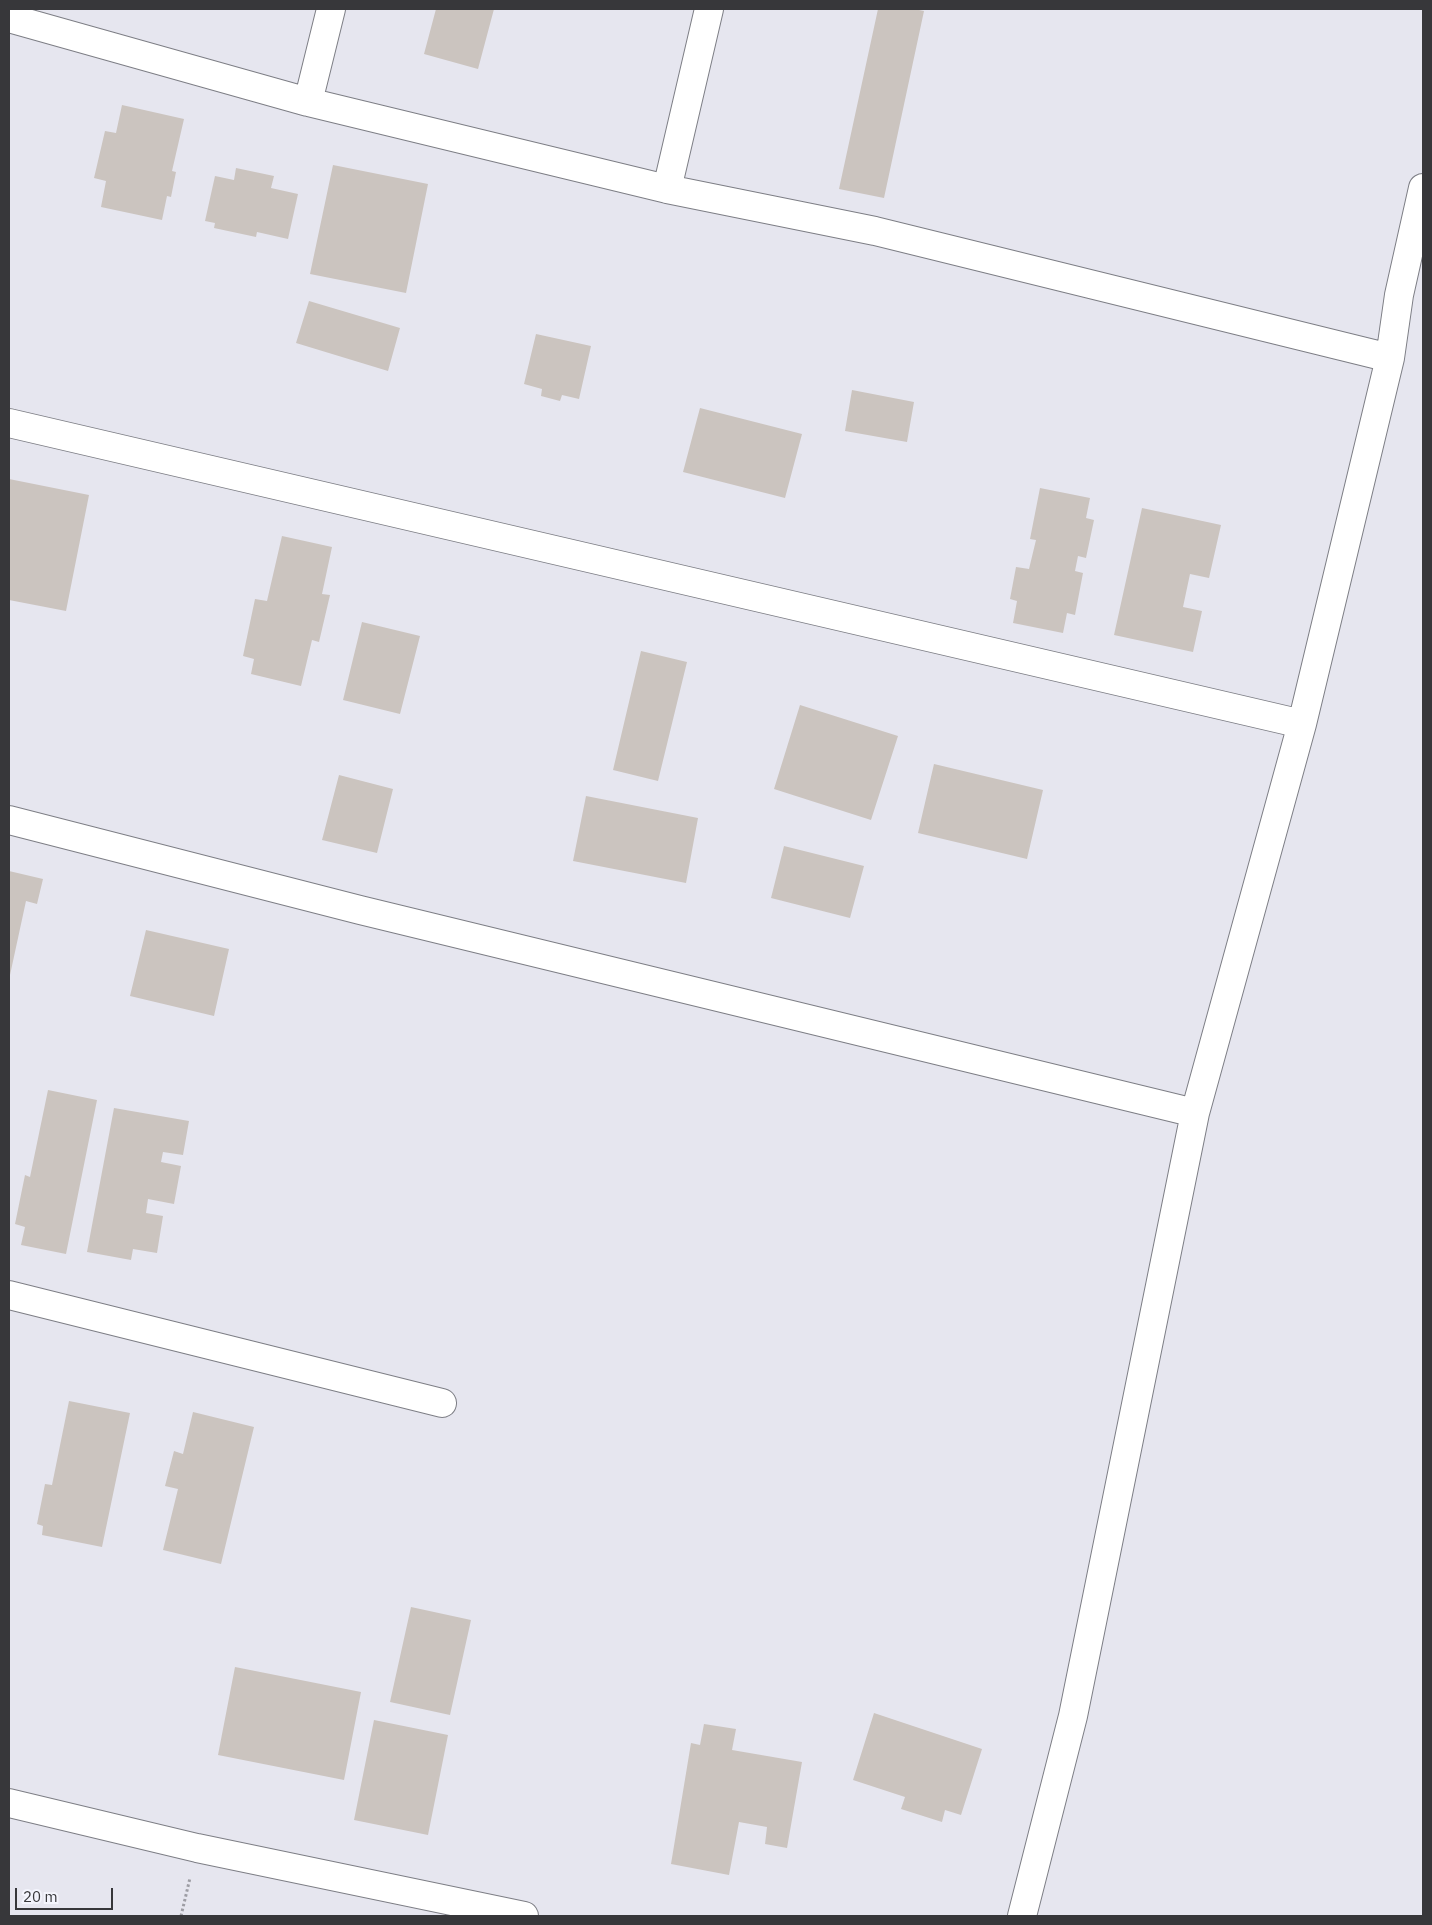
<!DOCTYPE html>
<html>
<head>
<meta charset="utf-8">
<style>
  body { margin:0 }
  #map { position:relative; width:1432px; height:1925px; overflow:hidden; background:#e6e6ef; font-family:"IBM Plex Sans",sans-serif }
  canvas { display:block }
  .frame { position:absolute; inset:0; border:10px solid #37373a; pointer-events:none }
  .scale { position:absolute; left:15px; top:1888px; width:98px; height:22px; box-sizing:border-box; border:2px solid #37373a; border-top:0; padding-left:6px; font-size:15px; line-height:18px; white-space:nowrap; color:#37373a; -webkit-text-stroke:4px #f3f4fc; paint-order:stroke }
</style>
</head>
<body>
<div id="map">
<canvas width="1432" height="1925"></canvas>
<div class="frame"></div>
<div class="scale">20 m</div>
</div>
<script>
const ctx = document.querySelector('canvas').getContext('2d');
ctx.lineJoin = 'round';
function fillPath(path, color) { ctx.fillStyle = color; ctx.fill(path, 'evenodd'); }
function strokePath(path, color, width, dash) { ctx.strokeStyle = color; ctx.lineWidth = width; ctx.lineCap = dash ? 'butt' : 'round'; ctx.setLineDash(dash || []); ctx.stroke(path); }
const building = new Path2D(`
  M436,9H494L478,69L424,54Z
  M878,9H914L924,11L884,198L839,189Z
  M122,105L184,119L172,171L176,172L171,197L167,196L162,220L101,207L106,181L94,178L105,131L116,133Z
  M333,165L428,184L406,293L310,274Z
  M236,168L274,176L271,188L298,194L288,239L257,232L256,237L214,228L215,223L205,221L215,176L234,180Z
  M309,301L400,328L388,371L296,343Z
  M536,334L591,346L579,399L562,395L560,401L541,396L542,389L524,384Z
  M852,390L914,402L907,442L845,431Z
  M700,408L802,434L785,498L683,472Z
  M9,479L89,495L66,611L9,600Z
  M1040,488L1090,498L1086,518L1094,520L1086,558L1078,556L1075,571L1083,573L1075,615L1067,613L1063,633L1013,623L1017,601L1010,599L1016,567L1029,569L1036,540L1030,539Z
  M1142,508L1221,525L1209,578L1190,574L1183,607L1202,611L1193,652L1114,635Z
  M282,536L332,547L322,594L330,595L319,642L312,640L301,686L251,674L254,659L243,656L255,599L267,601Z
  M362,622L420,636L400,714L343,700Z
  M641,651L687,662L658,781L613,770Z
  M800,705L898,736L871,820L774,789Z
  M934,764L1043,790L1027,859L918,833Z
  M339,775L393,789L377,853L322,840Z
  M586,796L698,818L686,883L573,861Z
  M784,846L864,866L850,918L771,898Z
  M9,871L43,879L37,904L26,901L10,975Z
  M146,930L229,949L214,1016L130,996Z
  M48,1090L97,1100L66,1254L21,1245L25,1227L15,1224L25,1175L30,1177Z
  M114,1108L189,1121L183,1155L163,1152L161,1162L181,1166L174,1204L148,1199L146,1213L163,1216L157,1253L133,1249L131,1260L87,1252Z
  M69,1401L130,1413L102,1547L42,1535L43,1526L37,1524L45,1484L52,1485Z
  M193,1412L254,1427L221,1564L163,1550L178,1489L165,1486L174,1451L183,1454Z
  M411,1607L471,1620L450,1715L390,1702Z
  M235,1667L361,1692L344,1780L218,1755Z
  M874,1713L982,1749L961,1815L945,1810L942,1822L901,1809L905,1797L853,1780Z
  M374,1720L448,1735L428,1835L354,1820Z
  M704,1724L736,1729L732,1750L802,1762L787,1848L765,1844L767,1827L739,1822L729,1875L671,1864L691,1743L700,1745Z`);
const path = new Path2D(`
  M181,1916L190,1878`);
const minor = new Path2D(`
  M9,18L308,102L667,189L875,231L1390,358
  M308,102L331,9
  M667,189L709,9
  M9,423L1302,724
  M9,820L360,910L1195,1113
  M9,1295L442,1403
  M9,1803L197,1848L524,1916
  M1022,1916L1073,1716L1195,1113L1302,724L1390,358L1399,295L1423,188`);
fillPath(building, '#cbc4bf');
strokePath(minor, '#7d7e85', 30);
strokePath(path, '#9d9da4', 3, [2.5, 2.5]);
strokePath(minor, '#fff', 28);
</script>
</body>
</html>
